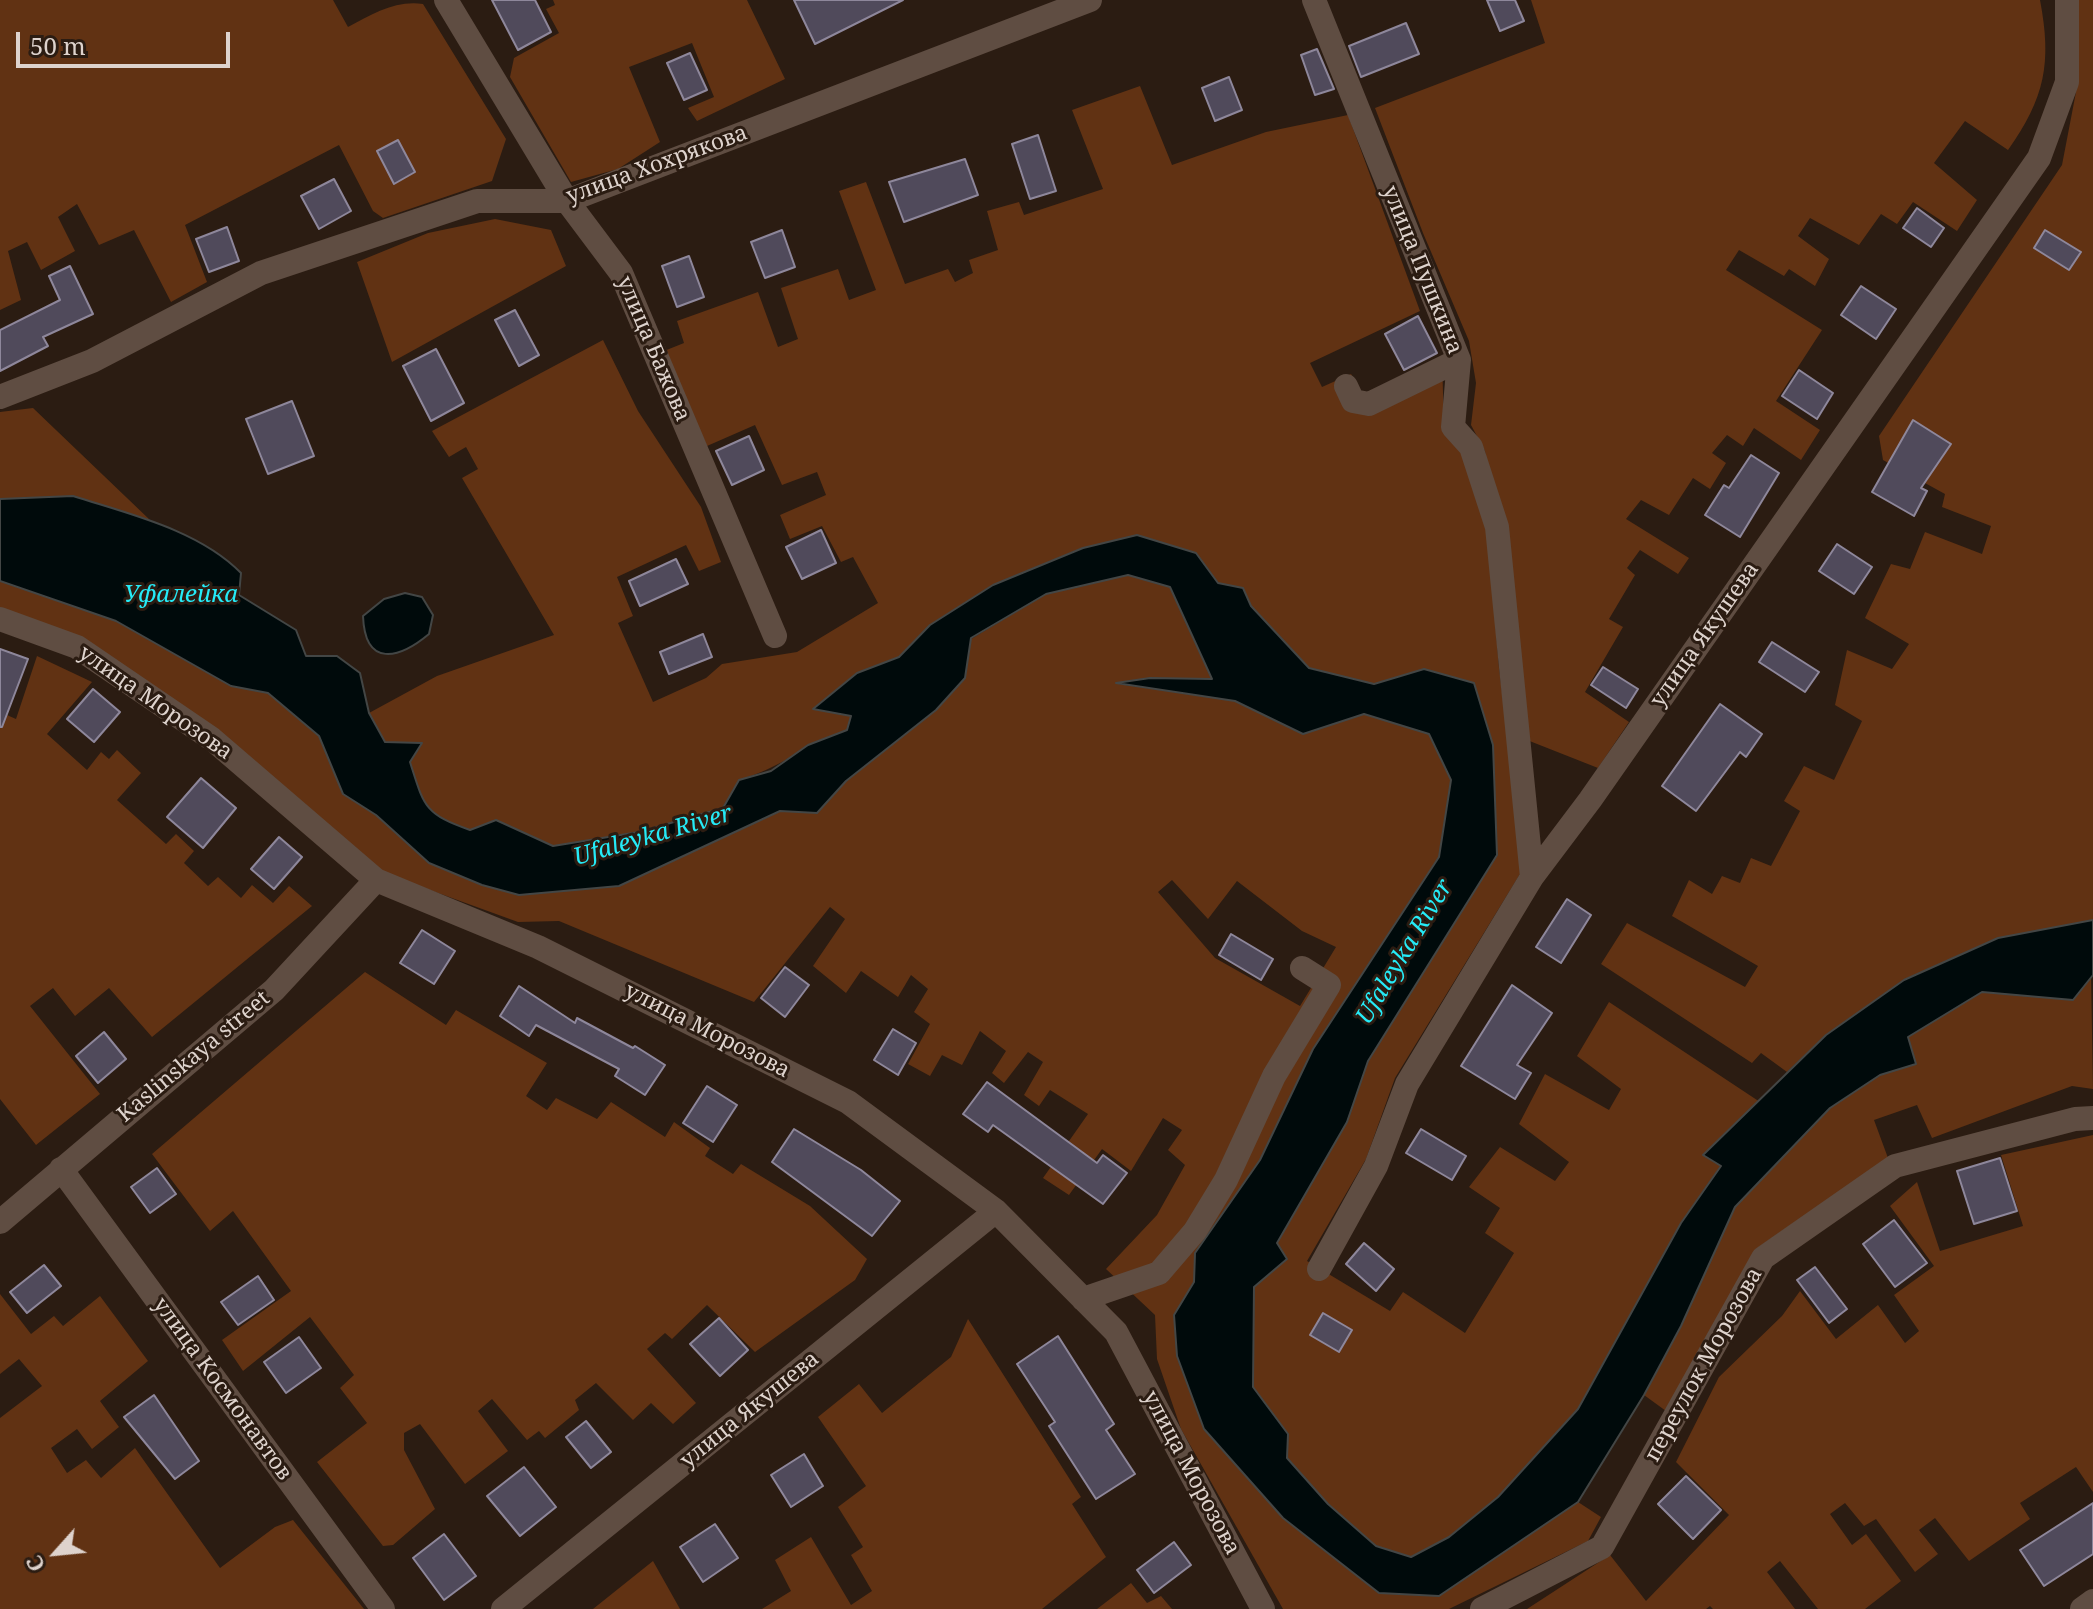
<!DOCTYPE html>
<html>
<head>
<meta charset="utf-8">
<style>
  body { margin:0 }
  #map { position:relative; width:2093px; height:1609px; overflow:hidden; background:#2b1c12; font-family:"Noto Serif",serif }
  canvas { display:block }
  .north { position:absolute; left:16px; top:1513px; width:80px; height:80px; -webkit-text-stroke:6px #2b1c12; paint-order:stroke; rotate:243deg; font-size:22px; font-weight:700; line-height:32px; text-align:center; color:#ded3cd }
  .north::after { content:''; display:block; margin:auto; width:28px; height:36px; background:#ded3cd; clip-path:polygon(50% 0,100% 100%,50% 72%,0 100%) }
  .scale { position:absolute; left:16px; top:32px; width:214px; height:36px; box-sizing:border-box; border:4px solid #ded3cd; border-top:0; padding-left:10px; font-size:24px; line-height:28px; white-space:nowrap; color:#ded3cd; -webkit-text-stroke:6px #2b1c12; paint-order:stroke }
</style>
</head>
<body>
<div id="map">
<canvas width="2093" height="1609"></canvas>
<div class="north">С</div>
<div class="scale">50 m</div>
</div>
<script>
const ctx = document.querySelector('canvas').getContext('2d');
ctx.lineJoin = 'round';
function fillPath(path, color) { ctx.fillStyle = color; ctx.fill(path, 'evenodd'); }
function strokePath(path, color, width, dash) { ctx.strokeStyle = color; ctx.lineWidth = width; ctx.lineCap = dash ? 'butt' : 'round'; ctx.setLineDash(dash || []); ctx.stroke(path); }
function write(font, color, halo, rows, align = 'center') {
  ctx.font = font + ' "Noto Serif",serif'; ctx.lineWidth = 6; ctx.setLineDash([]); ctx.textBaseline = 'middle'; ctx.strokeStyle = halo; ctx.fillStyle = color; for (const [text, x, y, turn = 0] of rows) {
    ctx.save(); ctx.translate(x, y); ctx.rotate((+turn || 0) * Math.PI / 180); ctx.textAlign = isNaN(turn) ? turn : align; if (halo) ctx.strokeText(text, 0, 0); ctx.fillText(text, 0, 0); ctx.restore();
  }
}
const green = new Path2D(`
  M0,0H333L348,27C372,14 396,0 423,4L506,139L492,181L383,218L373,211L339,145L185,225L207,282L171,302L134,230L99,245L77,204L58,217L75,251L41,270L27,242L8,251L21,300L0,310Z
  M553,0H747L785,79L697,121L688,108L714,97L692,43L629,67L660,142L618,169L571,182L510,77L514,58L559,33L546,9L555,5Z
  M1531,0H2040C2052,63 2045,98 2008,150L1965,121L1934,163L1977,200L1957,231L1913,202L1897,224L1881,214L1859,245L1810,218L1798,236L1829,259L1815,286L1789,269L1784,276L1739,250L1726,270L1822,330L1776,401L1820,430L1801,460L1754,428L1743,446L1727,435L1712,453L1726,463L1710,489L1693,478L1669,515L1641,500L1626,519L1689,558L1678,574L1640,550L1627,568L1635,575L1609,619L1623,627L1585,692L1629,722L1598,768L1527,740L1485,451L1471,425L1476,383L1469,341L1423,233L1375,108L1545,43Z
  M2079,0H2093V920L1904,980L1826,1035L1787,1072L1761,1053L1752,1063L1601,964L1627,923L1745,987L1758,966L1672,916L1689,880L1712,894L1722,876L1740,883L1751,858L1771,866L1800,811L1784,801L1804,766L1834,780L1862,721L1835,705L1847,650L1892,669L1909,644L1865,618L1891,564L1910,569L1925,532L1982,554L1991,526L1942,507L1945,494L1883,460L1879,436L2062,165L2076,92Z
  M1140,86L1172,165L1266,132L1348,115L1420,311L1310,363L1322,387L1351,374L1363,395L1442,357L1444,429L1463,453L1488,534L1499,668L1522,850L1520,874L1395,1078L1366,1159L1307,1261L1390,1311L1403,1292L1465,1333L1514,1253L1485,1233L1500,1208L1469,1187L1500,1147L1555,1181L1569,1162L1519,1124L1545,1074L1609,1110L1621,1089L1577,1056L1609,1002L1760,1102L1704,1154L1721,1165L1681,1223L1578,1409L1498,1497L1449,1537L1411,1557L1376,1546L1328,1504L1287,1458L1288,1434L1253,1387L1254,1286L1287,1259L1277,1243L1347,1122L1368,1061L1497,855L1493,745L1424,669L1374,684L1309,668L1251,606L1243,588L1218,583L1196,553L1082,548L993,585L930,625L899,657L857,673L814,709L851,716L847,730C807,745 780,768 739,780L723,808L639,832L553,846L496,820L471,831C423,814 424,806 410,762L421,744L385,742L369,713L437,676L554,635L462,478L478,469L466,447L449,457L432,431L603,340L638,411L701,507L721,562L699,571L686,545L617,577L633,616L618,623L653,702L706,678L722,664L797,652L878,603L853,557L841,562L822,526L790,539L780,515L826,495L817,472L782,485L755,425L707,446L664,351L684,343L677,321L758,292L778,347L798,339L781,288L838,269L849,300L876,290L839,191L866,182L905,284L948,269L955,282L973,273L969,260L998,250L987,211L1019,202L1024,215L1103,189L1072,110Z
  M495,219L551,230L566,266L392,362L357,262L428,233Z
  M33,408L150,520L73,496L0,499V412Z
  M1128,575L1170,586L1212,679L1150,678L1119,684L1235,701L1303,734L1364,714L1429,734L1451,780L1439,857L1313,1049L1260,1160L1195,1253L1194,1281L1175,1315L1204,1429L1439,1596L1578,1502L1601,1517L1588,1541L1449,1609H1283L1181,1429L1157,1359L1155,1315L1106,1269L1157,1215L1185,1165L1168,1150L1182,1130L1163,1118L1131,1171L1102,1149L1069,1195L1043,1178L1088,1114L1050,1090L1039,1106L1024,1095L1043,1062L1028,1052L1004,1083L992,1073L1006,1051L980,1031L962,1065L942,1055L930,1076L908,1064L930,1024L914,1012L928,989L911,975L898,997L861,971L846,993L813,966L845,919L830,907L754,1002L559,921L518,922L383,873L327,824L0,608V581L116,621L231,686L268,693L319,736L343,794L376,815L429,863L619,886L781,811L817,812L846,781L936,710L965,678L971,639L1046,594ZM1172,880L1208,919L1237,881L1302,931L1336,947L1300,1006L1215,958L1158,892Z
  M37,656L92,682L47,734L87,770L101,752L109,759L117,750L141,773L117,800L166,844L176,834L194,851L184,863L208,886L218,877L241,898L252,885L273,903L289,886L312,906L152,1037L109,988L75,1016L53,988L30,1006L100,1094L36,1145L0,1099V712L16,719Z
  M365,972L446,1025L456,1010L547,1063L526,1096L547,1110L556,1098L597,1119L611,1102L665,1137L674,1122L710,1148L705,1156L733,1174L741,1164L810,1206L867,1259L855,1280L755,1352L707,1305L672,1339L665,1333L647,1349L696,1403L673,1424L651,1403L633,1420L596,1383L575,1400L579,1410L545,1438L539,1431L527,1440L492,1399L478,1411L508,1451L465,1484L420,1424L404,1433V1450L435,1509L393,1545L383,1546L317,1462L367,1423L340,1388L354,1375L310,1317L243,1371L222,1340L291,1291L233,1211L210,1231L152,1154Z
  M2091,975L2093,1089L2072,1086L1932,1138L1917,1105L1874,1120L1888,1158L1756,1249L1666,1411L1644,1395L1681,1326L1735,1207L1830,1108L1880,1075L1916,1064L1908,1037L1982,992L2073,1000Z
  M2093,1135V1492L2076,1467L2020,1503L2030,1519L1969,1561L1935,1518L1919,1530L1938,1554L1915,1572L1876,1519L1864,1526L1845,1503L1830,1514L1852,1545L1866,1534L1901,1581L1865,1609H1818L1780,1561L1767,1572L1795,1609H1713L1710,1606L1706,1609H1527L1610,1555L1646,1601L1729,1515L1676,1462L1719,1377L1782,1316L1800,1291L1836,1339L1878,1305L1905,1343L1919,1331L1894,1295L1934,1266L1890,1206L1917,1182L1940,1251L2023,1226L2001,1155Z
  M0,1294L31,1334L54,1316L63,1326L100,1296L148,1361L100,1401L119,1427L92,1449L77,1429L51,1448L67,1473L86,1460L101,1478L135,1448L220,1568L275,1527L293,1520L364,1609H0V1418L42,1386L19,1359L0,1374Z
  M968,1319L1081,1497L1072,1504L1106,1557L1042,1609H762L791,1591L775,1560L811,1537L851,1605L872,1591L851,1555L863,1547L838,1507L866,1486L818,1417L859,1384L882,1413L951,1357Z
  M653,1561L680,1609H593Z
  M1131,1583L1147,1603L1161,1596L1172,1609H1097Z`);
const water = new Path2D(`
  M73,496C129,514 199,530 241,573L239,595L296,630L306,656H337L360,673L369,713L385,742L422,743L410,762C424,806 424,814 470,830L496,820L553,846L639,832L723,808L739,780L771,771L808,745L847,730L851,716L813,709L857,673L899,657L930,625L993,585L1083,548L1137,535L1196,553L1218,583L1243,588L1251,606L1309,668L1374,684L1424,669L1474,683L1493,745L1497,855L1368,1061L1347,1122L1277,1243L1287,1259L1254,1287L1253,1387L1288,1434L1287,1458L1328,1504L1376,1546L1411,1557L1449,1537L1498,1497L1578,1409L1681,1223L1721,1166L1703,1155L1826,1035L1904,980L1998,938L2093,920V975L2073,1000L1982,992L1908,1037L1916,1064L1880,1075L1830,1108L1735,1207L1681,1326L1644,1395L1578,1502L1439,1596L1379,1593L1283,1518L1204,1429L1177,1356L1174,1315L1194,1282L1195,1253L1260,1160L1313,1049L1439,857L1451,780L1429,734L1364,714L1303,734L1235,701L1116,683L1150,678L1212,679L1170,587L1128,575L1046,594L971,638L965,678L936,710L846,781L817,813L780,811L619,886L519,895L482,885L429,863L376,815L343,794L319,736L268,693L231,686L116,621L0,581V499Z
  M405,593L422,597L433,615L429,634C399,659 365,668 363,616L384,599Z`);
const building = new Path2D(`
  M492,0H535L551,32L518,50Z
  M794,0H903L815,44Z
  M1487,0H1515L1524,21L1500,31Z
  M1406,23L1419,54L1361,77L1349,46Z
  M1317,49L1334,89L1315,95L1301,55Z
  M690,53L707,90L684,100L667,63Z
  M1229,77L1242,110L1215,121L1202,88Z
  M1038,135L1056,191L1030,199L1012,144Z
  M398,140L415,172L394,184L377,151Z
  M965,159L978,195L904,222L889,182Z
  M334,179L351,211L319,229L301,196Z
  M1917,208L1944,228L1931,247L1903,228Z
  M227,227L239,261L209,272L196,239Z
  M782,230L795,267L765,278L751,242Z
  M2045,230L2081,252L2069,270L2034,248Z
  M689,256L704,297L677,307L662,266Z
  M70,266L93,314L43,337L48,346L0,371V330L60,300L49,276Z
  M1861,286L1896,309L1876,339L1841,315Z
  M515,310L539,355L519,366L495,320Z
  M1418,316L1437,353L1404,370L1385,334Z
  M436,349L464,403L431,421L403,366Z
  M1799,370L1833,393L1817,419L1782,396Z
  M292,401L314,456L268,474L246,419Z
  M1913,420L1951,444L1921,488L1927,491L1914,516L1872,492Z
  M749,436L764,470L732,485L716,451Z
  M1751,455L1779,473L1740,537L1705,515L1724,485L1729,488Z
  M821,530L836,563L802,579L786,547Z
  M1837,544L1872,567L1854,594L1819,571Z
  M676,559L688,584L640,606L629,581Z
  M703,634L712,657L669,674L660,652Z
  M1772,642L1819,672L1805,692L1759,662Z
  M0,649L28,659L2,727H0Z
  M1603,667L1638,689L1626,708L1591,685Z
  M93,689L120,712L94,742L67,719Z
  M1720,704L1762,734L1746,757L1740,752L1696,811L1662,786Z
  M201,778L236,808L203,848L167,817Z
  M279,837L302,857L274,889L251,869Z
  M1567,899L1591,915L1561,963L1536,947Z
  M422,930L455,951L434,984L400,963Z
  M1231,934L1273,959L1261,980L1219,955Z
  M785,967L809,985L785,1017L761,998Z
  M1512,985L1552,1013L1517,1065L1531,1073L1515,1099L1461,1066Z
  M519,986L575,1023L577,1018L633,1048L635,1046L665,1065L645,1095L615,1076L619,1069L536,1025L529,1036L500,1016Z
  M893,1029L916,1043L898,1075L874,1060Z
  M104,1032L126,1059L98,1083L76,1056Z
  M987,1082L1097,1163L1103,1155L1127,1173L1103,1204L993,1125L988,1132L963,1114Z
  M707,1086L737,1105L713,1142L683,1123Z
  M794,1129L861,1170L900,1201L872,1236L772,1162Z
  M1421,1129L1466,1156L1452,1180L1406,1153Z
  M2000,1158L2017,1211L1974,1224L1957,1171Z
  M157,1168L176,1194L150,1213L131,1187Z
  M1894,1220L1927,1263L1895,1287L1863,1244Z
  M1364,1243L1394,1269L1376,1291L1346,1264Z
  M44,1265L61,1286L27,1313L10,1292Z
  M1815,1267L1847,1309L1829,1323L1797,1280Z
  M258,1276L274,1300L238,1325L221,1302Z
  M1323,1313L1352,1330L1339,1352L1310,1335Z
  M719,1318L748,1350L720,1376L690,1344Z
  M1058,1336L1114,1424L1106,1430L1135,1474L1096,1499L1049,1426L1055,1422L1017,1364Z
  M299,1337L321,1368L286,1393L264,1362Z
  M154,1395L199,1461L175,1479L124,1417Z
  M586,1421L611,1452L591,1468L566,1437Z
  M804,1454L823,1486L791,1507L771,1475Z
  M524,1467L556,1507L520,1536L487,1496Z
  M1686,1476L1721,1510L1693,1539L1658,1504Z
  M2093,1503V1554L2044,1586L2020,1550Z
  M715,1524L738,1558L703,1582L680,1547Z
  M444,1534L476,1576L444,1600L413,1558Z
  M1174,1542L1191,1565L1154,1593L1137,1570Z`);
const street = new Path2D(`
  M446,0L567,201L621,273L775,636
  M1314,0L1459,360L1453,427L1471,447L1497,527L1532,877
  M1346,386L1353,401L1369,404L1459,360
  M0,397L92,361L261,273L477,201H567L1090,0
  M0,619L77,647L212,739L376,880L538,947L848,1102L996,1211L1116,1332L1263,1609
  M61,1169L383,1609
  M0,1222L274,990L376,880
  M1319,1269L1376,1166L1407,1084L1532,877L1590,800L2039,158L2067,82V0
  M1083,1299L1159,1273L1195,1231L1226,1180L1274,1076L1329,985L1302,968
  M503,1609L996,1211
  M1482,1609L1602,1547L1763,1258L1895,1166L2075,1119L2093,1118`);
const secondary = new Path2D(`
  M2082,1609L2093,1601`);
const streetNames = [
  ["улица Хохрякова",657,165,-20],
  ["улица Пушкина",1422,270,68],
  ["улица Бажова",653,349,67],
  ["улица Якушева",1705,635,-55],
  ["улица Морозова",155,703,35],
  ["улица Морозова",707,1031,27],
  ["Kaslinskaya street",194,1057,-40],
  ["переулок Морозова",1704,1365,-61],
  ["улица Космонавтов",222,1389,54],
  ["улица Якушева",750,1410,-39],
  ["улица Морозова",1191,1473,62]
];
const waterNames = [
  ["Уфалейка",181,595],
  ["Ufaleyka River",653,836,-16],
  ["Ufaleyka River",1405,952,-59]
];
fillPath(green, '#613213');
fillPath(water, '#000a0b');
strokePath(water, '#434645', 2);
fillPath(building, '#504a5b');
strokePath(building, '#8e879b', 2);
strokePath(street, '#5f4d42', 24);
strokePath(secondary, '#5f4d42', 24);
write('22px', '#ded3cd', '#2b1c12', streetNames);
write('italic 24px', '#25ebf7', '#2b1c12', waterNames);
</script>
</body>
</html>
